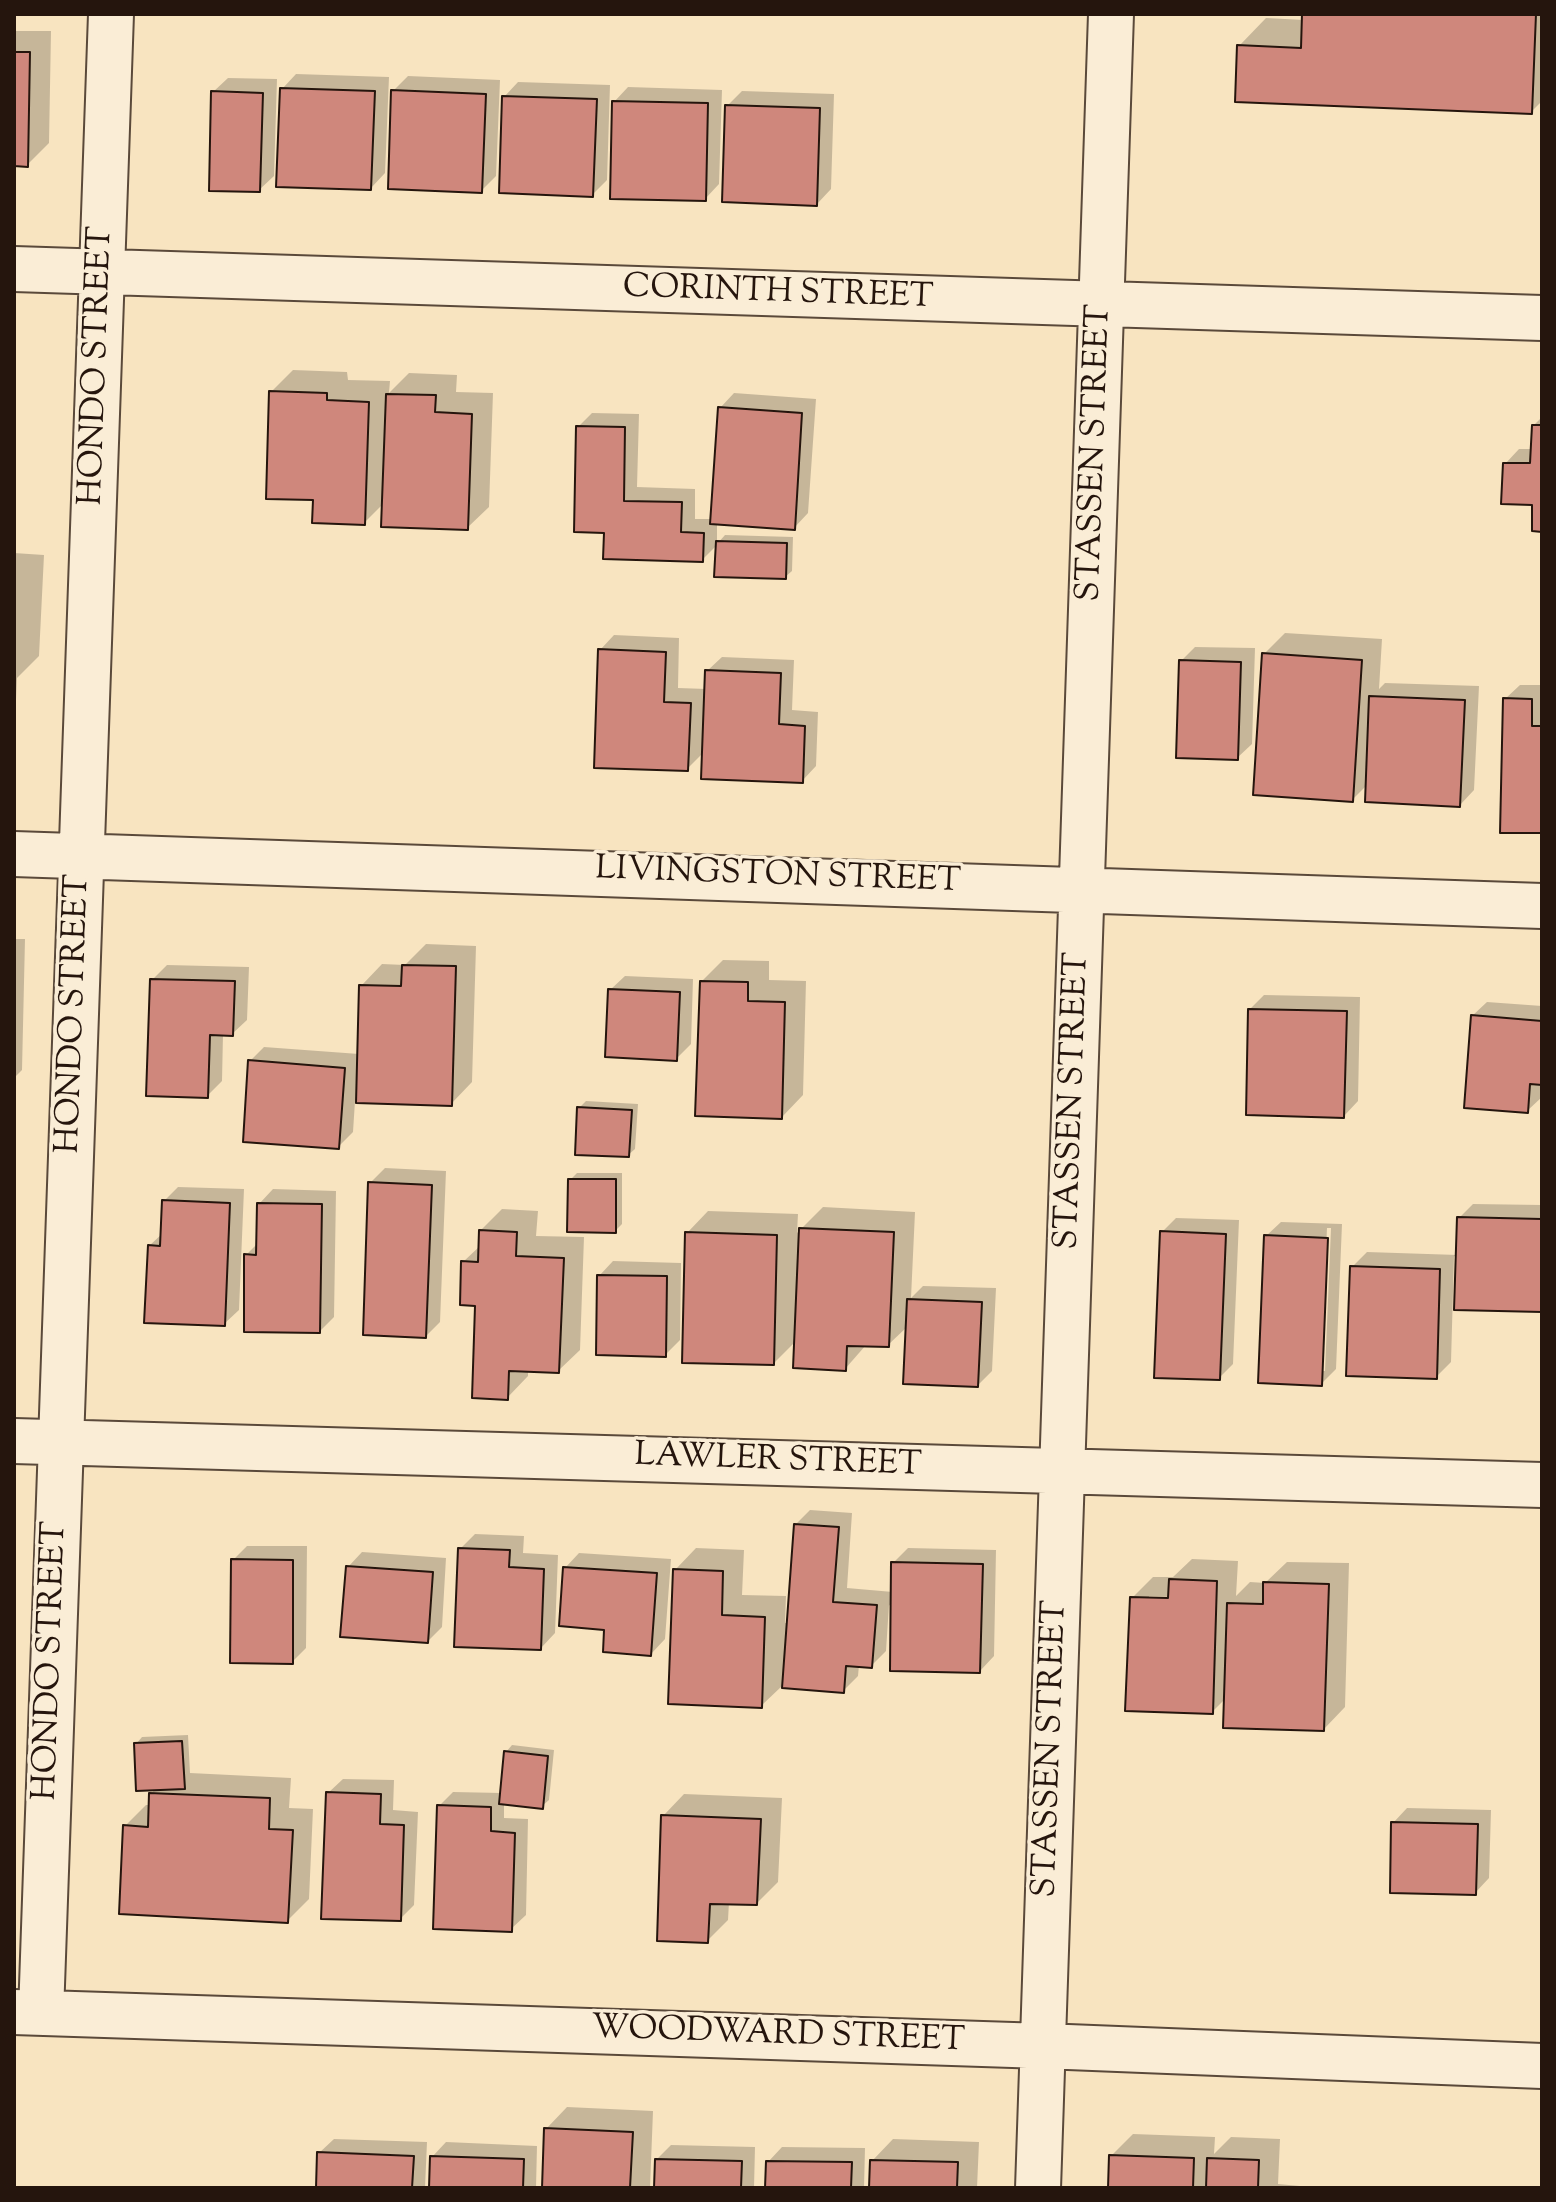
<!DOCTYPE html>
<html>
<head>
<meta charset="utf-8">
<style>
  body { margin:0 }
  #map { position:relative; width:1556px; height:2202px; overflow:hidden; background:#f8e4c0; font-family:"Sorts Mill Goudy",serif }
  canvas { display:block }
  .frame { position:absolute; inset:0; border:16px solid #25150d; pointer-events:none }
</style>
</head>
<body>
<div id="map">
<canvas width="1556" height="2202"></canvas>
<div class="frame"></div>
</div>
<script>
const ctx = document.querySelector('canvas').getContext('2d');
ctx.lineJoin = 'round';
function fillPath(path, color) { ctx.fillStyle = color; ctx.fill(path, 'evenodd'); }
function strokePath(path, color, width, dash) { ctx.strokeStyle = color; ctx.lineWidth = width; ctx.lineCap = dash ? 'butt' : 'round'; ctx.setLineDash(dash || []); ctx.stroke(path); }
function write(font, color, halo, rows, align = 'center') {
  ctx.font = font + ' "Sorts Mill Goudy",serif'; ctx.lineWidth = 7; ctx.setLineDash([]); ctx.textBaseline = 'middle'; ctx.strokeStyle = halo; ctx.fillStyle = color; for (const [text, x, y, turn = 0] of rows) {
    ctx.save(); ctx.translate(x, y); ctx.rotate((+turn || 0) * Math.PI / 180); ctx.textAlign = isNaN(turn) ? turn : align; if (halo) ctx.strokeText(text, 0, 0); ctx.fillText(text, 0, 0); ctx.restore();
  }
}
const shadow = new Path2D(`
  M1304,14H1542V101L1531,112L1239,46L1266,18L1304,20Z
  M14,31H51L49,143L27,165L14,164Z
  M296,74L389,77L385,173L371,188L282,89Z
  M408,76L500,80L496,176L482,190L393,91Z
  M228,78L277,79L274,176L259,190L213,92Z
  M518,82L610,85L607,180L592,195L504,97Z
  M628,87L722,90L719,184L705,199L614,102Z
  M742,91L834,94L831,189L817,204L727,106Z
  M293,370L347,372L348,380L390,381L389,393L409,373L457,375L456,392L493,393L489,507L467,528L384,503L364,523L315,498L271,392Z
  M734,393L816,399L808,513L794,528L717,523V544L725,535L793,537L792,571L785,577L718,544L702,560L606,531L578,427L592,413L639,414L637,487L695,489V519H712L720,408Z
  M1542,417V530L1534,503L1505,464L1519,449H1533L1534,425Z
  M14,553L44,555L39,656L17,678L14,743Z
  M1285,633L1382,639L1379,689L1385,683L1479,686L1474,790L1460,805L1368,784L1352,800L1264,654Z
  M614,635L679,638L678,688L707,689V671L722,657L794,660L792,710L818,712L816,766L802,781L704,752L687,769L600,650Z
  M1195,647L1255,648L1252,744L1237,758L1181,661Z
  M1520,685H1542V831L1505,699Z
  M14,939H25L22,1070L14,1078Z
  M426,944L476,946L472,1082L451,1104L355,1101L353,1132L338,1147L250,1061L264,1047L359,1054L361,986L382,964L405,965Z
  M723,960L769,961V980L806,981L803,1095L782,1117L702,981Z
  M167,965L249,967L247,1020L232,1034H223L222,1081L207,1096L152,980Z
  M625,976L693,979L691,1044L676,1059L610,990Z
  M1264,995L1360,997L1358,1101L1344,1116L1250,1009Z
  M1487,1002L1542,1006V1097L1527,1111L1472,1016Z
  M586,1101L638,1104L635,1149L628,1155L579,1108Z
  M385,1168L446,1171L440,1322L426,1336L370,1183Z
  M577,1173H622V1224L615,1231L570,1180Z
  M178,1187L244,1189L239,1310L224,1324L149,1246L163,1233L164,1201Z
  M273,1189L336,1191L334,1317L320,1331L246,1255L258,1243L259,1204Z
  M1473,1204L1542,1205V1310L1454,1256L1451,1362L1436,1377L1352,1267L1367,1252L1458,1255L1459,1218Z
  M823,1207L915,1212L911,1298L923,1286L996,1288L992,1371L978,1385L908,1326L888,1345H866L845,1369L796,1341L774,1363L687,1233L708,1211L798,1214L797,1233Z
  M502,1209L538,1211L536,1236L584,1237L580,1350L558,1371L528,1370V1376L507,1398L463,1262L481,1245V1230Z
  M1176,1218L1239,1220L1233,1364L1219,1378L1162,1232Z
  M1281,1222L1342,1224L1336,1369L1321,1384L1266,1236ZM1327,1228H1331L1325,1371H1321Z
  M613,1261L681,1263L680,1340L665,1355L599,1276Z
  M810,1510L852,1513L847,1588L893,1592V1563L908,1548L996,1550L994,1656L980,1671L889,1605L886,1651L871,1666L859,1665L858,1676L843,1691L782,1686L761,1706L675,1570L696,1548L744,1550L742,1595L786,1596L785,1623H788L796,1524Z
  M475,1534L524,1536L523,1553L558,1555L555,1633L541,1648L460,1549Z
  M247,1546H307L306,1648L292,1662L233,1560Z
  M362,1552L446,1558L442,1627L428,1641L348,1567Z
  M579,1553L671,1559L665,1639L651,1654L606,1628L565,1568Z
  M1192,1559L1238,1561L1236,1596L1250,1582L1265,1583L1287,1562L1349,1563L1345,1707L1324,1729L1226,1698L1212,1712L1132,1598L1153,1577H1173ZM1149,1596L1178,1597V1601L1149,1600Z
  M188,1735L190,1773L291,1778L289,1808L313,1809L309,1899L287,1921L125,1826L146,1805H150L151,1794L156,1788L136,1744L142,1737Z
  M512,1745L554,1750L549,1800L542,1806L504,1803V1818L528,1819L526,1915L511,1929L439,1806L453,1792L502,1793L506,1752Z
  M343,1779L394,1780L393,1810L418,1812L414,1905L400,1919L328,1793Z
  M684,1794L782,1798L778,1882L757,1903L729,1902L728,1920L707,1941L663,1816Z
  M1407,1808L1491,1810L1489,1878L1475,1893L1393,1823Z
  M567,2107L653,2111L650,2188H544L546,2129Z
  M1133,2134L1215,2137L1214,2154L1231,2137L1280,2139L1278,2184L1322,2188H1110L1111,2156Z
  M334,2139L427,2142L425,2188H318L319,2153Z
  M893,2139L979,2142L977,2188H871L872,2161Z
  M446,2142L537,2146L536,2188H431L432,2157Z
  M671,2145L755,2147L754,2188H656L657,2159Z
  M782,2147L865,2148L864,2188H767L768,2162Z`);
const building = new Path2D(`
  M1302,14H1536L1532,114L1235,102L1237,45L1301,48Z
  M14,52H30L28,167L14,166Z
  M280,88L375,91L371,190L276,187Z
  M391,90L486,94L482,193L388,189Z
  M211,91L263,93L260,192L209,191Z
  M502,96L597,99L593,197L499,193Z
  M612,101L708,103L706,201L610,199Z
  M725,105L820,108L817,206L722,202Z
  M269,391L327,393V400L369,402L365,525L312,523L313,500L266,499Z
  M386,394L436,395L435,412L472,414L468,530L381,527Z
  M718,407L802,413L795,530L710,524Z
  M1532,425H1542V532L1532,531V505L1501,504L1503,463H1530Z
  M576,426L625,427L624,501L682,502L681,532L704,533L703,562L603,559L604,533L574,532Z
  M716,541L787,543L786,579L714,577Z
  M598,649L666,652L664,702L691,703L688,771L594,768Z
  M1262,653L1362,660L1353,802L1253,795Z
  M1179,660L1241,662L1238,760L1176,758Z
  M705,670L781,673L779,724L805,726L803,783L701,779Z
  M1369,696L1465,700L1460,807L1365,802Z
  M1503,698L1532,699V726H1542V833H1500Z
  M402,965L456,966L452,1106L356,1103L359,985L401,986Z
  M150,979L235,981L233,1036L210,1035L208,1098L146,1096Z
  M700,981L748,982V1001L785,1002L782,1119L695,1116Z
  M608,989L680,992L677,1061L605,1057Z
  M1248,1009L1347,1011L1344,1118L1246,1115Z
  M1471,1015L1542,1021V1085L1530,1084L1528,1113L1464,1108Z
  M248,1060L345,1068L339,1149L243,1142Z
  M577,1107L632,1110L629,1157L575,1155Z
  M568,1179H616V1233L567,1232Z
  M368,1182L432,1185L426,1338L363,1335Z
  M162,1200L230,1203L225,1326L144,1323L148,1245L160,1246Z
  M257,1203L322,1204L320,1333L244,1332V1254L256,1255Z
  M1457,1217L1542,1219V1312L1454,1310Z
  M799,1228L894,1232L889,1347L847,1346L846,1371L793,1368Z
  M479,1230L517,1232L516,1256L564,1258L559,1373L509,1371L508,1400L472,1398L475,1306L460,1305L461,1261L478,1262Z
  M1160,1231L1226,1234L1220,1380L1154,1378Z
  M685,1232L777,1235L774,1365L682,1363Z
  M1264,1235L1328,1238L1322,1386L1258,1383Z
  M1350,1266L1440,1269L1437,1379L1346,1376Z
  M597,1275L667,1276L666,1357L596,1355Z
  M907,1299L982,1302L978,1387L903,1384Z
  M794,1524L839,1527L833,1602L877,1605L872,1668L846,1666L844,1693L782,1688Z
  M458,1548L510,1550L509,1567L544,1569L541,1650L454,1647Z
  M231,1559L293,1560V1664L230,1663Z
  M891,1562L983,1564L980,1673L890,1671Z
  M346,1566L433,1572L428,1643L340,1637Z
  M563,1567L657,1573L651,1656L603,1652L604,1630L559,1626Z
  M673,1569L723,1571L722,1615L765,1617L762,1708L668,1704Z
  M1169,1579L1217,1581L1213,1714L1125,1711L1130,1597L1168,1598Z
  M1263,1582L1329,1584L1324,1731L1223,1728L1227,1603L1263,1604Z
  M182,1741L185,1789L136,1791L134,1743Z
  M504,1751L548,1756L543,1809L499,1804Z
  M326,1792L381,1794L380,1824L404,1825L401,1921L321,1919Z
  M149,1793L270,1798L269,1829L293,1830L288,1923L119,1914L123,1825L148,1827Z
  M437,1805L491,1807V1831L515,1833L512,1932L433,1929Z
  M661,1815L761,1819L757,1905L710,1904L708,1943L657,1941Z
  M1391,1822L1478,1824L1476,1895L1390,1893Z
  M544,2128L633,2132L630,2188H542Z
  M317,2152L414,2156L412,2188H316Z
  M1109,2155L1194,2158L1193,2188H1108Z
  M430,2156L524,2159L523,2188H429Z
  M1207,2158L1259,2160L1258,2188H1206Z
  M655,2159L742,2161L741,2188H654Z
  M870,2160L958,2162L957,2188H869Z
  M766,2161L852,2162L851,2188H765Z`);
const minor = new Path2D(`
  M14,269L1542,318
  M14,854L1542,906
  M14,1441L1542,1485
  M14,2012L1043,2046L1542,2066
  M41,2013L111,14
  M1038,2188L1111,14`);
const streetNames = [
  ["CORINTH STREET",778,295,2],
  ["HONDO STREET",99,366,-88],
  ["STASSEN STREET",1097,453,-88],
  ["LIVINGSTON STREET",778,878,2],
  ["HONDO STREET",76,1014,-88],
  ["STASSEN STREET",1075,1101,-88],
  ["LAWLER STREET",778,1463,2],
  ["HONDO STREET",53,1661,-88],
  ["STASSEN STREET",1053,1749,-88],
  ["WOODWARD STREET",778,2037,2]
];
fillPath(shadow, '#0003');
fillPath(building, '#cf877c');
strokePath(building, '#25150d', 2);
strokePath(minor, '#5a493a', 48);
strokePath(minor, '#faedd6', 44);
write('34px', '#25150d', '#faedd6', streetNames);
</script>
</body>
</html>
